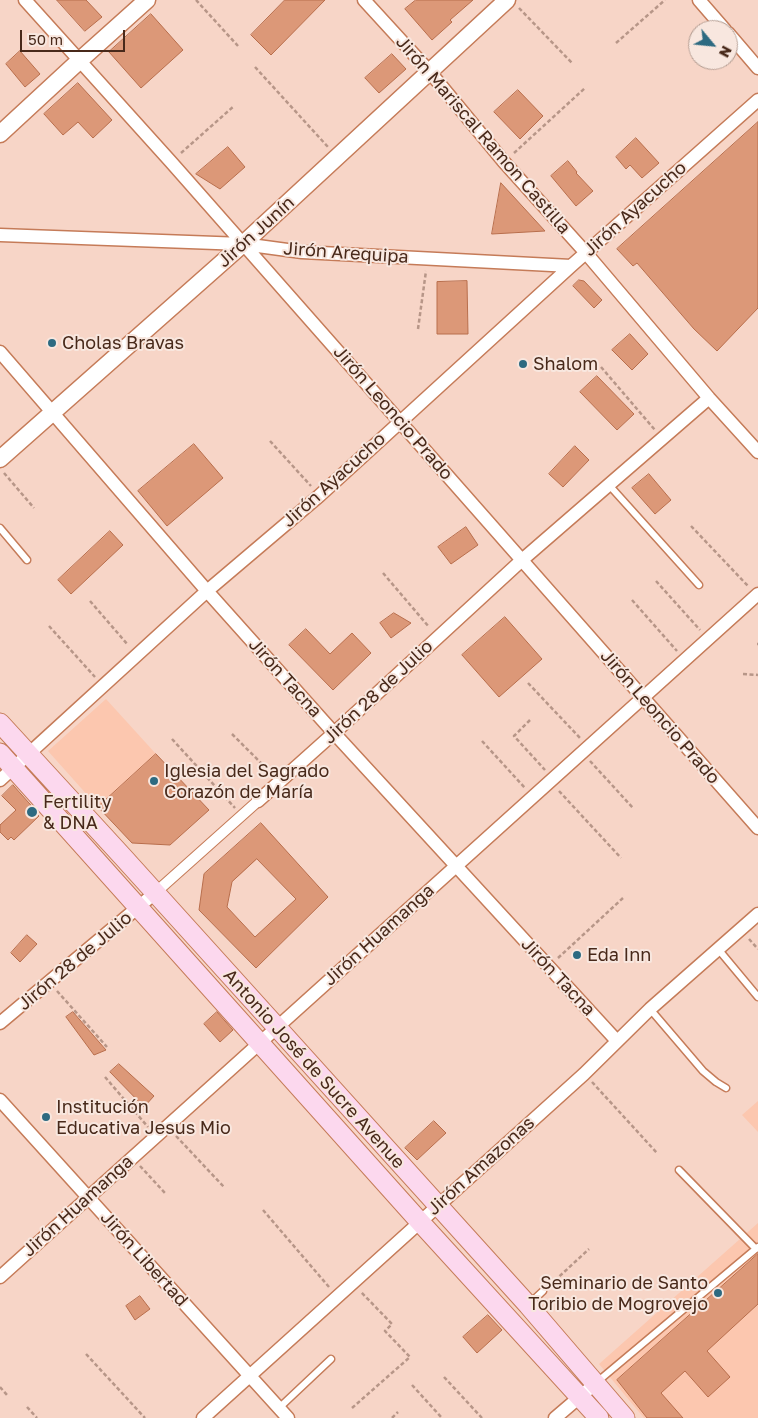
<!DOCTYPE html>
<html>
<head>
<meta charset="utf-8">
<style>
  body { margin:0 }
  #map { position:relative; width:758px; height:1418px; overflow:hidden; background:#f7d5c7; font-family:"Golos Text",sans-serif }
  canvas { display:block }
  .north { position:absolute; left:688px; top:20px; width:50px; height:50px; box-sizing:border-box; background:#f8e7df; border:1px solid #b29b90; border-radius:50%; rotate:118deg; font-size:14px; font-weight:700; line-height:20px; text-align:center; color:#48291a }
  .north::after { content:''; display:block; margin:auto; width:18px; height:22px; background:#2d6a81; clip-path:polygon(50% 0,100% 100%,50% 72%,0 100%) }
  .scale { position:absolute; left:20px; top:30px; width:105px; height:22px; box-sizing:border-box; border:2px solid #48291a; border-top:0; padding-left:6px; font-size:15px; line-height:18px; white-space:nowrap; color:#48291a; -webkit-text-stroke:4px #f8e7df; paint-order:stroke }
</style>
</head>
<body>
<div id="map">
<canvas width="758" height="1418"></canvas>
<div class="north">N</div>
<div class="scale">50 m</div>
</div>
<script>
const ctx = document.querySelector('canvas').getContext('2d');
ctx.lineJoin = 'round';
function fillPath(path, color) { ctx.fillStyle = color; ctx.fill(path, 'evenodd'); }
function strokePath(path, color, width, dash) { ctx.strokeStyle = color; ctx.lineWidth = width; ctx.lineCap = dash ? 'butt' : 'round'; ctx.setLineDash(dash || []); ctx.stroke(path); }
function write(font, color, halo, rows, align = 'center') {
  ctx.font = font + ' "Golos Text",sans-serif'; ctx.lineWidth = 4; ctx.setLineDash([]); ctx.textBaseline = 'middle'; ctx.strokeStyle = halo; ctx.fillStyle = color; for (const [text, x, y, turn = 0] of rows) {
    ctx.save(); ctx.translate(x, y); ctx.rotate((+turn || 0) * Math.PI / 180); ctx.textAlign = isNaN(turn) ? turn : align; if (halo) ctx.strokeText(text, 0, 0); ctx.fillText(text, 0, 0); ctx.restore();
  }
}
const built = new Path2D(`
  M106,699L156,754L98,807L48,751Z
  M758,1101V1132L742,1115Z
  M758,1223V1418H644L599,1364Z`);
const building = new Path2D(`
  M57,0H86L102,17L85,31Z
  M285,0H325L271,55L251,35Z
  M416,0H473L450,20L452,22L432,40L405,9Z
  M151,14L183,50L141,88L109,52Z
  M20,51L40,74L25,87L6,64Z
  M392,54L406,69L379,93L365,78Z
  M78,83L112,120L93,138L78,122L63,135L44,114Z
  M518,90L543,116L520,139L494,112Z
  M758,122V308L717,351L694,329L637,263L633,266L617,249Z
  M636,138L659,163L642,178L630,165L626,169L616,157Z
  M228,147L245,167L220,189L196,174Z
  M568,161L577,172L576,173L593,191L576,206L551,176Z
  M501,183L545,231L492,234Z
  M579,280L584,281L602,300L594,308L573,286Z
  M467,281L468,334H437V282Z
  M630,334L648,354L632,370L612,350Z
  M597,376L634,414L617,430L580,392Z
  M194,444L223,478L167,526L138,491Z
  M575,446L589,460L563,487L549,474Z
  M649,474L671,500L655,514L632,488Z
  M466,527L478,545L451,564L438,547Z
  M110,531L123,545L71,594L58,580Z
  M394,613L411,623L391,638L380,623Z
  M505,617L542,659L499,697L462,655Z
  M306,629L330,654L352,633L371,653L333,690L289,645Z
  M156,754L209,810L170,845L132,843L98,807Z
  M13,785L37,812L36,813L39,816L14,840L11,837L8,840L0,832V825L16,810L2,796Z
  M261,823L328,897L256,968L199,910L204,874ZM257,859L296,899L255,937L227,907L232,882Z
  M27,935L37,944L20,962L11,953Z
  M73,1012L106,1050L94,1055L66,1017Z
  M217,1012L233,1030L220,1042L204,1024Z
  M119,1064L154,1096L144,1107L110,1072Z
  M434,1121L446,1133L417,1160L405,1148Z
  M758,1254V1304L707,1351L730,1377L708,1397L685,1371L661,1393L683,1418H647L617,1380Z
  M140,1296L150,1309L135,1320L126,1306Z
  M488,1315L502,1330L477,1353L463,1337Z`);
const path = new Path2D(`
  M196,0L238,46
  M519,8L572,63
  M616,43L665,0
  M255,67L328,147
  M181,153L234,106
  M514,153L585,88
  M418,329L426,271
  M601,367L655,430
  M270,441L311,486
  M4,473L34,508
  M691,526L748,586
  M383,573L429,627
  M656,581L700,630
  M632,600L677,651
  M90,601L128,645
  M49,626L95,677
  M757,644H758
  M743,674L758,675
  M528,683L580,738
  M530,720L514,736L545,770
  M232,734L270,772
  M172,739L235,808
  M482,741L525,788
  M590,761L633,808
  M559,791L621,858
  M749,939L758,949
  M558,958L623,898
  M57,991L107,1047
  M105,1077L148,1127
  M592,1082L657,1153
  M176,1136L224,1187
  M140,1166L165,1193
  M263,1210L329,1287
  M550,1285L589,1249
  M86,1354L145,1418
  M444,1377L482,1418
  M412,1385L442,1418
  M0,1387L7,1395
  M27,1407L37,1418
  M352,1408L410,1357L385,1331L392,1324L361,1292
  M392,1418L398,1412`);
const service = new Path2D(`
  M609,485L699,585
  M0,528L27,560
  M718,949L758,997
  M650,1009L703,1071L716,1082L726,1088
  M679,1170L756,1249
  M529,1304L543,1291
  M597,1382L758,1247
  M279,1408L331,1359`);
const pedestrian = new Path2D(`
  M155,893L258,801`);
const minor = new Path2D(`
  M25,0L171,162L758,828
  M364,0L429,71L504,162L586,253L709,398L758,452
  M699,0L725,30
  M728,33L758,68
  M0,235L243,244L302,252L571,266
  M0,352L207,591L334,733L617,1041
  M0,780L207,591L319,496L571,266L758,100
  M258,801L334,733L522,560L709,398
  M0,1023L155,893
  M0,1100L288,1418
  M0,1277L758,594
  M203,1418L584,1074L650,1009L758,914
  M555,1418L596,1383`);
const tertiary = new Path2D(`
  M0,134L79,61L147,0
  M0,459L243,244L507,0`);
const secondary = new Path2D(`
  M0,723L123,857L528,1305L625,1418
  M0,753L420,1222L599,1418`);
const markers = [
  [52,343,5,"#2d6a81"],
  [523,364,5,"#2d6a81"],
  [154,781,5,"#2d6a81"],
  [32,812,6,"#2d6a81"],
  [577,955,5,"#2d6a81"],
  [46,1117,5,"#2d6a81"],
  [718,1293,5,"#2d6a81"]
];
const streetNames = [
  ["Jirón Mariscal Ramon Castilla",483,135,49],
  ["Jirón Ayacucho",635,209,-42],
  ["Jirón Junín",256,232,-42],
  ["Jirón Arequipa",346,253,4],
  ["Jirón Leoncio Prado",393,413,49],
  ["Jirón Ayacucho",334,480,-42],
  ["Jirón Tacna",285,678,48],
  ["Jirón 28 de Julio",378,692,-43],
  ["Jirón Leoncio Prado",660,717,49],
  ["Jirón Huamanga",379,935,-42],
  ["Jirón 28 de Julio",75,961,-40],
  ["Jirón Tacna",558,977,47],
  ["Antonio José de Sucre Avenue",314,1069,48],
  ["Jirón Amazonas",481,1166,-42],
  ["Jirón Huamanga",78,1206,-42],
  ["Jirón Libertad",144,1259,48]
];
const poiNames = [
  ["Cholas Bravas",62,343],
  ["Shalom",533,364],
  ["Iglesia del Sagrado",164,771],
  ["Corazón de María",164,792],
  ["Fertility",43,802],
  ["& DNA",43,823],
  ["Eda Inn",587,955],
  ["Institución",56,1107],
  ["Educativa Jesus Mio",56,1128],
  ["Seminario de Santo",708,1283,"right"],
  ["Toribio de Mogrovejo",708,1304,"right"]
];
fillPath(built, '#fcc7af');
fillPath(building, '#dc9878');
strokePath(building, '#b86e4c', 1);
strokePath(service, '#c57b58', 9);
strokePath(pedestrian, '#c57b58', 12);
strokePath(minor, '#c57b58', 15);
strokePath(tertiary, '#c57b58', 19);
strokePath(secondary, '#c57b58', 21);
strokePath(path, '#b79688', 2.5, [4, 2.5]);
strokePath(service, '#fff', 6);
strokePath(pedestrian, '#fff', 10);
strokePath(minor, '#fff', 12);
strokePath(tertiary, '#fff', 16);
strokePath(secondary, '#fcd8ee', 19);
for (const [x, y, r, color] of markers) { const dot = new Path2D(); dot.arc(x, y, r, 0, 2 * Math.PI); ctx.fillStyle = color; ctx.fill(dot); strokePath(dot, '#f8e7df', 2); }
write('18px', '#48291a', '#f8e7df', streetNames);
write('18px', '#48291a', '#f8e7df', poiNames, 'left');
</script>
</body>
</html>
